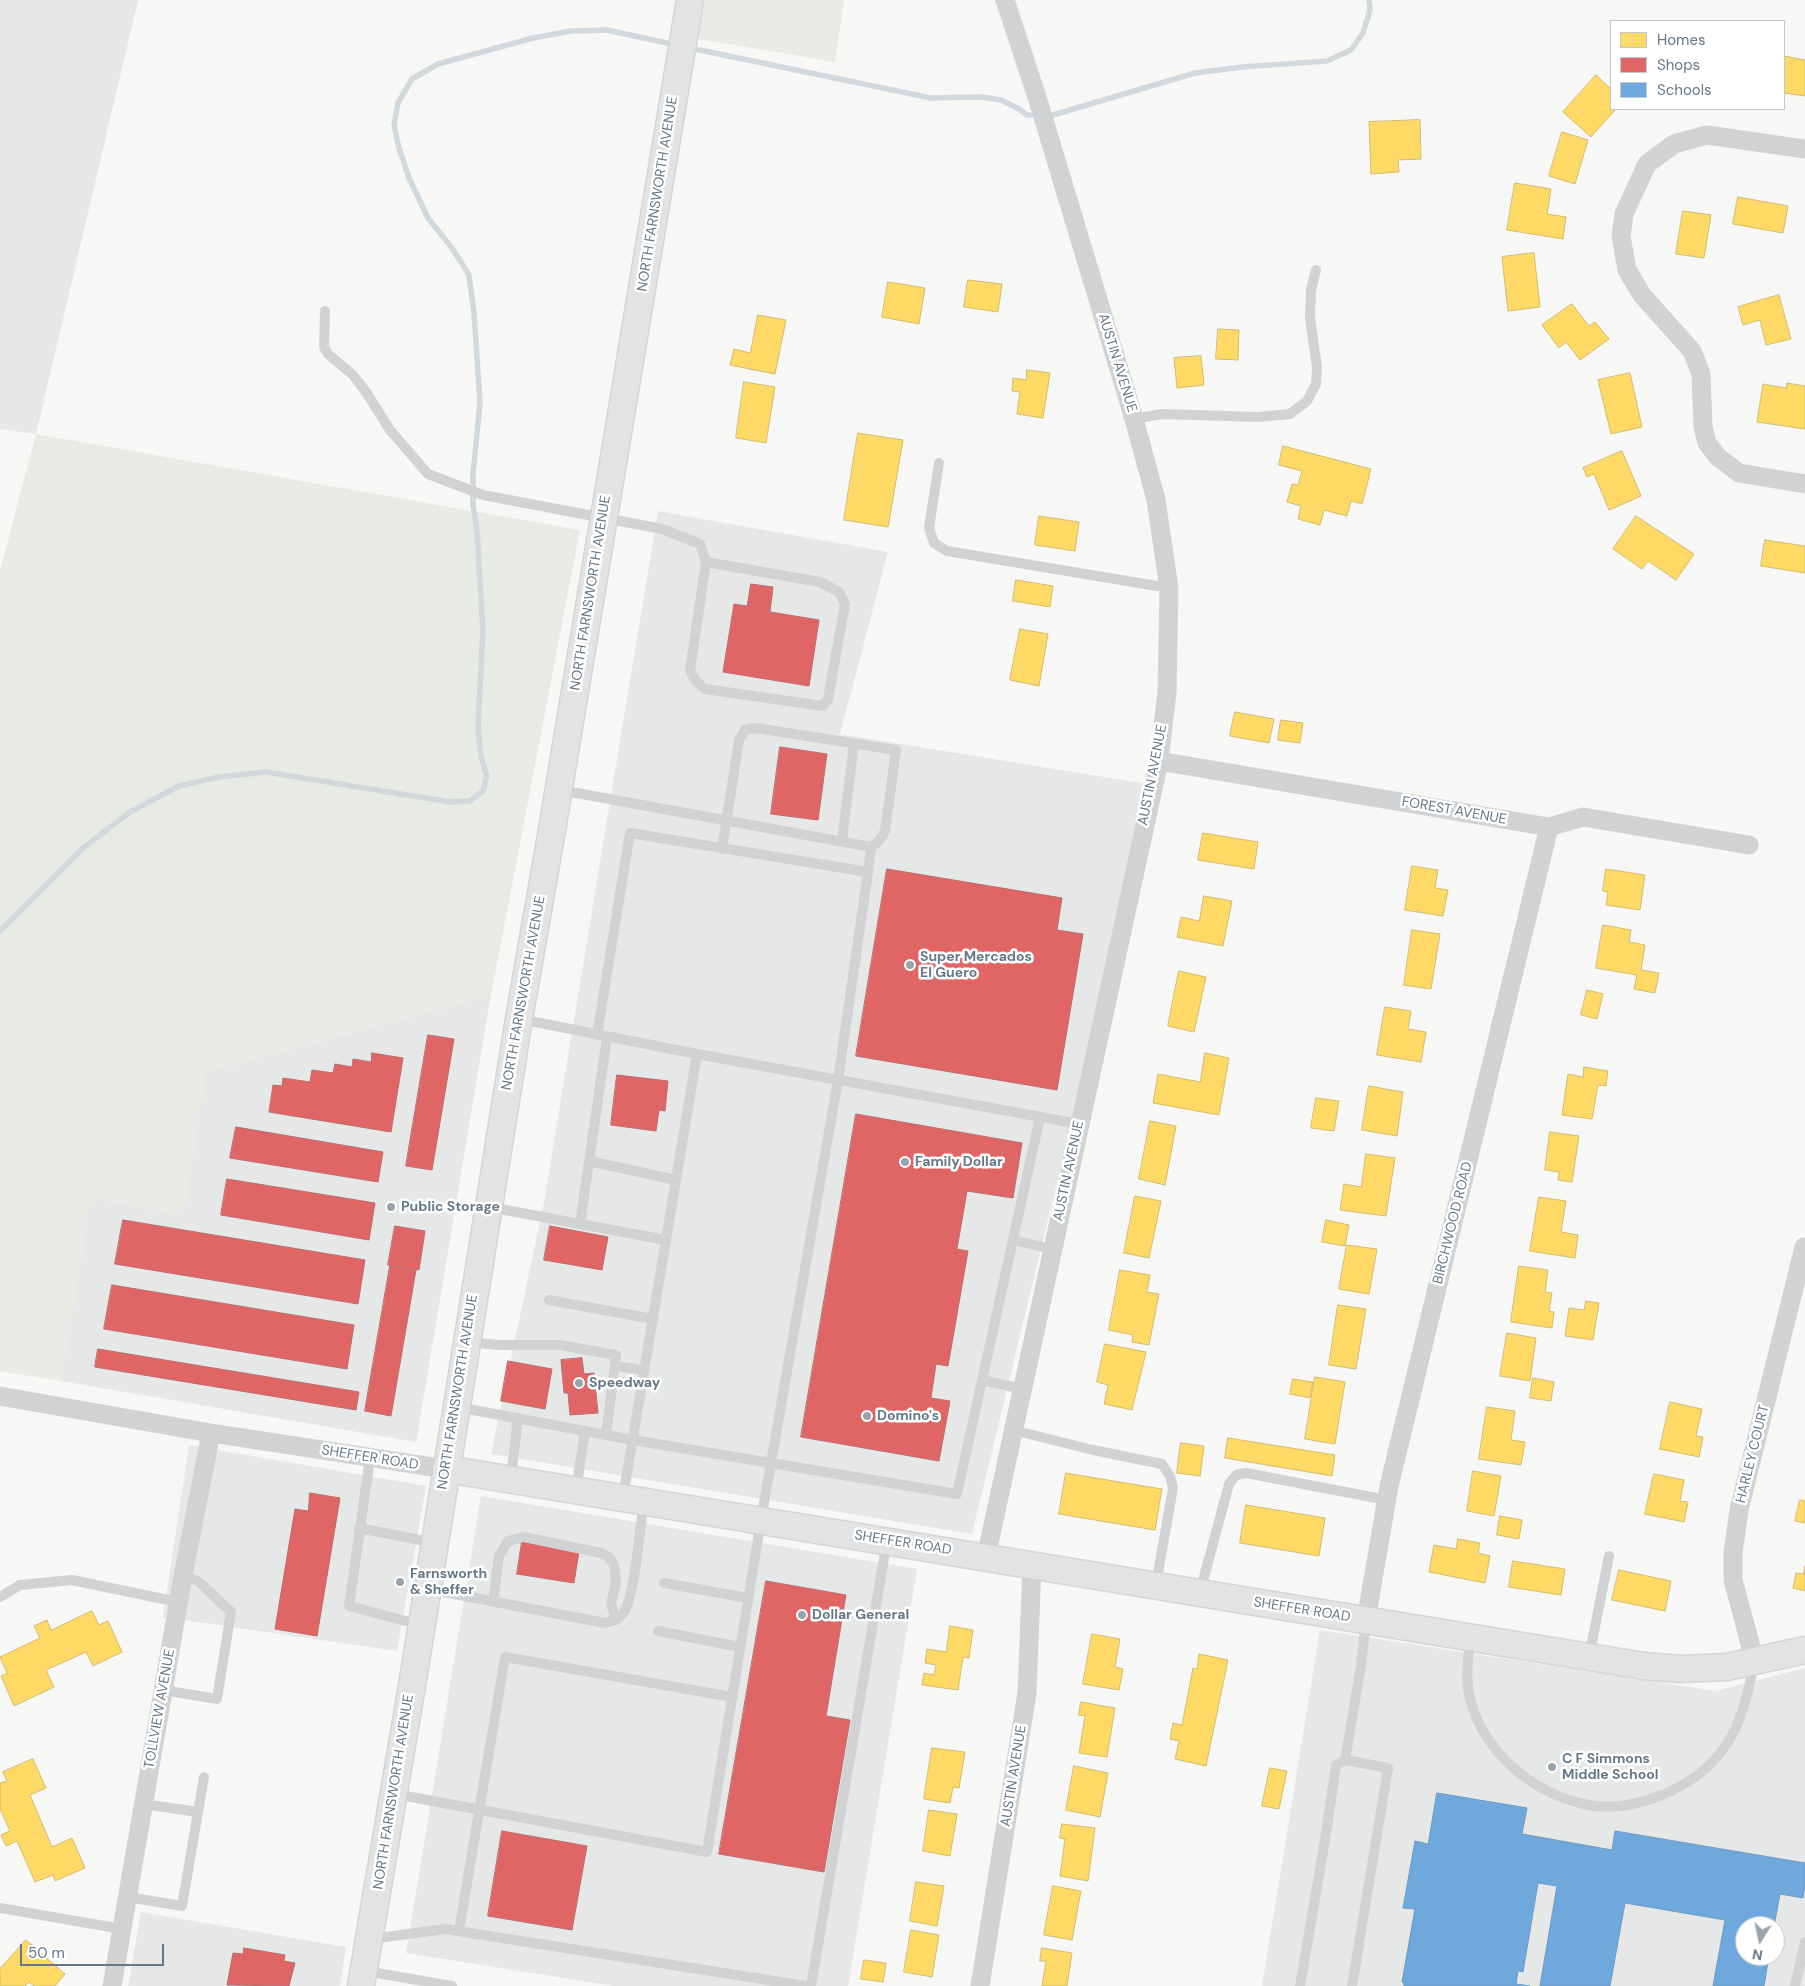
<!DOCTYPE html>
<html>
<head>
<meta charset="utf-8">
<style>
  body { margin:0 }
  #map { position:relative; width:1805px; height:1986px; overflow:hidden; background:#f7f7f6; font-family:"DM Sans",sans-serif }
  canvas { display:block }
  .legend { position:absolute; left:1610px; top:20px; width:175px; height:90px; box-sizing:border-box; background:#fff; border:1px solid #c1c9d0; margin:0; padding:6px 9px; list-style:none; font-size:15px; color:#657989 }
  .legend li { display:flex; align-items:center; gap:10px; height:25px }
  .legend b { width:25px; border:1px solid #c1c9d0 }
  .north { position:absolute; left:1735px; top:1916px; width:50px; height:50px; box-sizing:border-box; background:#fff; border:1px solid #c1c9d0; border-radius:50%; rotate:190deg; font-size:14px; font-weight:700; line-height:20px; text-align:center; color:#657989 }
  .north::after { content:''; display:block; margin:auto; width:18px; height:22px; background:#98a5af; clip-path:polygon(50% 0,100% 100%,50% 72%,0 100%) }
  .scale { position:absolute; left:20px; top:1944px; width:144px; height:22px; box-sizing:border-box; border:2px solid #657989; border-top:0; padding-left:6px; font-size:15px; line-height:18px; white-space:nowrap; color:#657989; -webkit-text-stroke:4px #fff; paint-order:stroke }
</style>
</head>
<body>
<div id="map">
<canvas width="1805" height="1986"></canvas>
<ul class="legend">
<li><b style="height:14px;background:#ffd966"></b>Homes</li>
<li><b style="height:14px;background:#e06666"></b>Shops</li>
<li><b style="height:14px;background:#6fa8dc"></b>Schools</li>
</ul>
<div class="north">N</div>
<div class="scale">50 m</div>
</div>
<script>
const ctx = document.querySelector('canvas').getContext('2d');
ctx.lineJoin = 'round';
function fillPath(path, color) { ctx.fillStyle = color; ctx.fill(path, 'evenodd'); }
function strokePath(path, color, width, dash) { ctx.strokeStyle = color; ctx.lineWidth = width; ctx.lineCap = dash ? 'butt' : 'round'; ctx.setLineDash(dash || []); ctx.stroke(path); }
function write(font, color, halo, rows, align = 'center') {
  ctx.font = font + ' "DM Sans",sans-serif'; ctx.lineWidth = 5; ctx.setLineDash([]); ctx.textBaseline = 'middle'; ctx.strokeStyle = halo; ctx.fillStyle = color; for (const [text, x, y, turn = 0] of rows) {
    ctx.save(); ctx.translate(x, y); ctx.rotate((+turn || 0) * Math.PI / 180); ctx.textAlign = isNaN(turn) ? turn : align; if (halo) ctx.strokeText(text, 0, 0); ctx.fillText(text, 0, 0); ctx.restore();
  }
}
const built = new Path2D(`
  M0,0H138L36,434L0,429Z
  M658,511L888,552L840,734L1153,785L972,1534L491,1454L544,1202Z
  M491,995L416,1442L61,1381L90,1198L183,1214L205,1072Z
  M189,1445L426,1486L397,1651L163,1617Z
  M481,1496L917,1569L848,1986H614L406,1953Z
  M1320,1630L1715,1691L1805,1668V1986H1262ZM1745,1926H1775V1956H1745Z
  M141,1912L346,1947L340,1986H128Z`);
const green = new Path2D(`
  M705,0H844L835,62L698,39Z
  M36,434L580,530L491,995L205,1072L183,1214L90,1198L61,1381L0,1371V571Z`);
const homes = new Path2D(`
  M1784,56L1805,60V96L1784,93Z
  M1596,75L1611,89V109H1616L1591,137L1563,112Z
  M1420,120L1421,159L1398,160L1399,172L1371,174L1369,122Z
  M1562,132L1588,140L1575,184L1549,176Z
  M1515,183L1551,189L1547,214L1566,217L1563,239L1507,230Z
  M1738,197L1788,206L1783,233L1733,224Z
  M1683,211L1711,215L1704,258L1676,254Z
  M1534,253L1540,307L1508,311L1502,257Z
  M968,280L1002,284L998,312L964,307Z
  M888,282L925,288L919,324L882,317Z
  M1779,295L1791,339L1766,345L1760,320L1743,325L1738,307Z
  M1572,304L1589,326L1595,322L1609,339L1580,360L1566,342L1559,348L1542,325Z
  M758,315L786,320L775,374L730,365L734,349L750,353Z
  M1218,329L1239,330L1238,360L1216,359Z
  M1201,356L1204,385L1177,388L1174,358Z
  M1027,370L1050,373L1043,418L1017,414L1020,392L1012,391L1013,378L1026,380Z
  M1630,373L1642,427L1611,434L1598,380Z
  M744,382L775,387L766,443L736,438Z
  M1787,383L1805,386V429L1757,422L1763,384L1786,388Z
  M858,433L903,440L888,527L844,520Z
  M1283,446L1371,469L1362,504L1351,501L1347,516L1324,510L1320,525L1298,519L1301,506L1287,502L1292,484L1298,485L1302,471L1279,465Z
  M1622,451L1641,496L1609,510L1594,474L1587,477L1583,468Z
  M1039,516L1079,522L1075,551L1035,545Z
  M1636,516L1694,554L1676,580L1648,561L1642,569L1613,549Z
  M1765,540L1805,546V573L1761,566Z
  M1016,580L1053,586L1050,607L1013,601Z
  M1020,629L1048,634L1039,686L1010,680Z
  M1235,712L1274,719L1269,743L1230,736Z
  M1281,720L1303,723L1300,743L1278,740Z
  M1203,833L1258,842L1254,869L1198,860Z
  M1412,866L1438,870L1435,888L1448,890L1443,916L1405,910Z
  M1606,869L1645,875L1640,910L1606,905L1608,892L1603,891Z
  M1204,896L1232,901L1223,946L1177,937L1181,917L1199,921Z
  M1603,925L1631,930L1629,942L1645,945L1641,970L1659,973L1655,993L1634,989L1637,975L1596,968Z
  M1412,930L1440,934L1431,989L1404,985Z
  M1179,971L1206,977L1194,1032L1168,1026Z
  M1587,990L1603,994L1597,1019L1581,1015Z
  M1385,1007L1411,1011L1408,1029L1426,1032L1421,1062L1377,1055Z
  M1205,1053L1229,1058L1219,1115L1153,1103L1158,1074L1200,1082Z
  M1584,1067L1608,1071L1606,1086L1598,1085L1592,1119L1562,1115L1568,1074L1583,1077Z
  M1369,1086L1403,1092L1397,1136L1362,1130Z
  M1316,1098L1339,1101L1334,1131L1311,1128Z
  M1150,1121L1176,1126L1165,1185L1139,1179Z
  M1550,1132L1579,1136L1572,1182L1558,1180L1559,1172L1545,1170Z
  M1366,1154L1395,1158L1386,1216L1340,1210L1344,1184L1361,1187Z
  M1135,1196L1161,1201L1149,1258L1124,1253Z
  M1539,1197L1566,1201L1561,1232L1578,1235L1575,1258L1530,1251Z
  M1326,1220L1349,1225L1345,1246L1322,1242Z
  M1347,1245L1377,1249L1369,1294L1339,1289Z
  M1519,1266L1548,1270L1545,1292L1552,1293L1549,1311L1554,1312L1552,1328L1511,1322Z
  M1120,1270L1150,1275L1147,1292L1159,1294L1149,1345L1132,1342L1133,1335L1109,1330Z
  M1586,1301L1599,1303L1593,1340L1565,1336L1569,1308L1584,1310Z
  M1338,1305L1366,1309L1356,1369L1329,1365Z
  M1507,1333L1536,1338L1530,1381L1500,1376Z
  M1105,1344L1146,1352L1132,1410L1104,1404L1108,1385L1097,1382Z
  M1315,1377L1345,1382L1335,1444L1305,1439Z
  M1533,1378L1554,1382L1551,1401L1530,1398Z
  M1293,1379L1313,1382L1310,1398L1290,1394Z
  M1670,1402L1702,1409L1696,1436L1703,1437L1699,1457L1660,1449Z
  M1487,1407L1515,1411L1511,1440L1525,1442L1521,1465L1479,1459Z
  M1228,1438L1335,1455L1332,1476L1225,1458Z
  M1181,1443L1204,1446L1200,1476L1177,1473Z
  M1473,1471L1501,1476L1494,1516L1467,1511Z
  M1066,1473L1162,1489L1155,1530L1059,1514Z
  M1654,1474L1684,1480L1680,1501L1688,1502L1684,1522L1645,1514Z
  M1800,1500L1805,1501V1523L1795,1521Z
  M1246,1505L1325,1518L1319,1556L1240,1543Z
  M1500,1516L1522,1520L1519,1539L1497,1535Z
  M1458,1539L1480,1543L1478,1553L1490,1556L1485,1583L1429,1572L1434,1545L1456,1549Z
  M1513,1561L1565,1569L1561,1595L1509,1587Z
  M1805,1566V1591L1793,1588L1796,1573L1803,1574Z
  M1619,1570L1671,1581L1665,1611L1612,1600Z
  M92,1611L99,1625L108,1621L122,1652L93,1666L86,1652L46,1670L54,1687L14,1706L1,1676L7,1673L0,1657L40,1638L34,1626L47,1620L51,1630Z
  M950,1626L973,1630L969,1658L963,1657L958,1690L922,1685L924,1673L934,1675L936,1665L925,1663L927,1649L946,1652Z
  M1092,1634L1120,1639L1115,1667L1123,1669L1119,1690L1083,1684Z
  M1199,1654L1228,1660L1206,1766L1175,1759L1179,1741L1170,1739L1173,1723L1182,1725L1193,1668L1197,1669Z
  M1081,1702L1115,1708L1107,1757L1079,1753L1085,1716L1079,1715Z
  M932,1748L965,1752L959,1788L953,1787L950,1803L924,1799Z
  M33,1759L46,1788L30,1795L52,1847L72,1838L85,1868L55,1881L53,1875L35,1882L17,1841L6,1846L1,1835L10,1831L0,1809V1783L7,1781L3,1772Z
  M1074,1766L1108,1773L1100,1817L1066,1810Z
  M1270,1768L1287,1771L1279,1809L1262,1806Z
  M929,1810L957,1814L950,1856L923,1851Z
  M1062,1824L1095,1828L1088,1881L1060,1876L1065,1839L1060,1838Z
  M916,1882L944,1886L937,1926L910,1921Z
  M1053,1886L1081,1891L1072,1940L1044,1935Z
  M911,1930L939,1935L932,1977L904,1972Z
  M26,1940L65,1974L55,1986H34L29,1982L25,1986H0V1969Z
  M1042,1948L1072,1953L1067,1986H1042L1046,1961H1040Z
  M864,1960L886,1963L883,1982L861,1979Z`);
const shops = new Path2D(`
  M751,584L773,587L770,612L819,620L809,686L723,672L734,604L747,606Z
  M780,747L827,754L818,820L771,814Z
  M887,869L1062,898L1057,930L1083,934L1057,1090L856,1056Z
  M428,1035L454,1039L432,1170L406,1166Z
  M372,1053L403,1058L391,1132L269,1112L273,1085L282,1086L283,1078L310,1082L312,1070L333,1073L335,1064L352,1067L353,1059L371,1062Z
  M617,1075L668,1081L665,1111L659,1110L656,1131L611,1125Z
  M856,1114L1022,1143L1013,1198L967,1191L957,1249L968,1251L948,1366L936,1364L931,1398L950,1401L939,1461L801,1437Z
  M236,1127L383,1152L378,1182L230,1158Z
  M227,1179L375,1203L369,1240L221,1215Z
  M123,1220L365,1260L358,1304L115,1264Z
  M395,1226L425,1231L419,1270L388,1265Z
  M550,1226L608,1237L602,1270L544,1260Z
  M390,1266L416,1270L391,1416L365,1411Z
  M112,1285L354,1325L347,1369L104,1329Z
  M98,1349L359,1392L356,1410L95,1367Z
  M582,1358L584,1374L594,1373L598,1413L570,1415L568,1393H564L561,1360Z
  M508,1361L552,1369L545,1409L501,1401Z
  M310,1493L340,1498L317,1636L275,1629L295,1509L308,1511Z
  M522,1542L579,1551L574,1583L517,1574Z
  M766,1581L846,1595L826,1716L850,1720L824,1872L719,1854Z
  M502,1831L587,1846L572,1930L488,1916Z
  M244,1948L285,1955L284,1961L295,1963L289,1986L227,1985L233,1953L243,1954Z`);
const schools = new Path2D(`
  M1437,1793L1527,1808L1522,1834L1612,1850L1615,1831L1805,1863V1884L1803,1898L1780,1894L1774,1926H1745V1956H1769L1764,1986H1713L1725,1920L1625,1903L1610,1986H1540L1557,1886L1538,1883L1523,1972L1518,1971L1516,1984L1530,1986H1404V1983L1402,1982L1415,1909L1403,1908L1415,1841L1428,1844Z`);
const stream = new Path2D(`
  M690,48L931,98L982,97L1001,100L1019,109L1027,115H1053L1195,73L1242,67L1327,61L1351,50L1363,33L1370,10L1369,0
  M0,931L83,848L130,812L179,786L219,777L266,772L450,802L470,801L483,791L487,776L481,757L478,728L483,630L477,531L473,505V474L480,403L474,313L469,275L452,248L428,218L409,178L399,148L394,125L398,103L412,79L438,64L533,38L571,31L607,30L676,45`);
const lane = new Path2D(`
  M325,311L324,347L328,354L353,375L366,392L390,430L428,474L483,495L662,529L700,544L706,562L690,670L695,680L705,689L823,706L828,699L845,604L839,592L820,582L706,562
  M1134,419L1162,414L1258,417L1290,414L1307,401L1316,384L1317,368L1310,318L1311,290L1316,270
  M939,463L929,528L934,543L947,551L1169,588
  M560,790L871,847L868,872
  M842,841L854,743
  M722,849L739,740L745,730L756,728L896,750L885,831L879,841L871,847
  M520,1019L697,1054L1079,1124
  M589,1161L676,1180
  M489,1207L666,1240
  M580,1224L607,1037
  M1013,1240L1052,1249
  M549,1300L653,1319
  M467,1342L500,1345H560L616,1355L606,1435
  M615,1366L644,1370
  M982,1380L1022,1389
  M457,1407L633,1440L957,1494L1040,1117
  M1013,1430L1093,1450L1162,1464L1170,1476L1173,1488L1156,1584
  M370,1458L349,1606L421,1625
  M511,1478L518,1418
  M576,1490L585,1431
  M623,1497L697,1054
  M359,1528L435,1543
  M664,1583L748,1598
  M428,1589L605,1623C613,1621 619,1619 624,1612C635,1595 640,1525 644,1502
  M1200,1592L1229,1484L1236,1475L1246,1473L1387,1500
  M0,1597L20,1585L72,1580L178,1602
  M493,1602L499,1556L508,1541L524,1537L601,1553L609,1557L614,1565L616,1583L611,1604L616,1620
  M658,1631L740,1647
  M1470,1639C1468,1659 1465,1679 1470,1699C1484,1752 1531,1792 1584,1804C1632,1815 1696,1788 1724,1748C1742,1723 1748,1693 1754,1663
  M1589,1657L1609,1556
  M163,1690L217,1699L231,1612L198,1581L183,1576
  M1345,1760L1361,1666L1366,1621
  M395,1794L707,1852L761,1520L838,1080L868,872L630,833L597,1035
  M143,1804L198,1812L204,1777
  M127,1897L182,1906L198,1812
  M0,1908L122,1929
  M459,1931L505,1657L732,1697
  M371,1939L445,1929L806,1986
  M365,1971L452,1986
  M811,1986L887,1541
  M1300,1986L1325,1840L1336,1765L1345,1760L1388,1768L1352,1986
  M1795,1986L1805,1942`);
const street = new Path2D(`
  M1805,149L1707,135L1674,144L1647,164L1624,214L1621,236L1627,270L1642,295L1692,351L1701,374L1703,427L1707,443L1718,457L1739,473L1805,484
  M1159,761L1549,827L1583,817L1749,845
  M0,1396L211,1433L446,1469
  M986,1557L1159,761L1167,692L1169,588L1156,500L1134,419L1037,97L1005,0
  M1366,1620L1389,1486L1549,827
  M1755,1662L1733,1580V1553L1739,1510L1804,1247
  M112,1986L183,1576L211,1433
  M980,1986L1027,1693L1032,1565`);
const secondary = new Path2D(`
  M446,1469L1644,1666L1680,1669L1727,1667L1805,1650
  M361,1986L412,1686L519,1019L552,830L690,0`);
const markers = [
  [910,965,5,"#98a5af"],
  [905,1162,5,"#98a5af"],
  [391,1207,5,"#98a5af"],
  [579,1383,5,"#98a5af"],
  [867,1416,5,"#98a5af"],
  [400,1582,5,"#98a5af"],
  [802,1615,5,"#98a5af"],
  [1552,1767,5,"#98a5af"]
];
const streetNames = [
  ["NORTH FARNSWORTH AVENUE",658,194,-81],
  ["AUSTIN AVENUE",1117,363,73],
  ["NORTH FARNSWORTH AVENUE",591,593,-81],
  ["AUSTIN AVENUE",1153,775,-79],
  ["FOREST AVENUE",1454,811,10],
  ["NORTH FARNSWORTH AVENUE",524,993,-80],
  ["AUSTIN AVENUE",1069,1171,-78],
  ["BIRCHWOOD ROAD",1453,1223,-76],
  ["NORTH FARNSWORTH AVENUE",458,1392,-81],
  ["HARLEY COURT",1753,1454,-76],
  ["SHEFFER ROAD",370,1458,9],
  ["SHEFFER ROAD",903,1543,9],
  ["SHEFFER ROAD",1302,1610,9],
  ["TOLLVIEW AVENUE",160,1709,-80],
  ["AUSTIN AVENUE",1014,1776,-81],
  ["NORTH FARNSWORTH AVENUE",394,1792,-81]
];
const poiNames = [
  ["Super Mercados",920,957],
  ["El Guero",920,973],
  ["Family Dollar",915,1162],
  ["Public Storage",401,1207],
  ["Speedway",589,1383],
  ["Domino's",877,1416],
  ["Farnsworth",410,1574],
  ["& Sheffer",410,1590],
  ["Dollar General",812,1615],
  ["C F Simmons",1562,1759],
  ["Middle School",1562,1775]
];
fillPath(built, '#e6e7e7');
fillPath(green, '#e7ebe4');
fillPath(homes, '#ffd966');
strokePath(homes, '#d1bc70', 1);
fillPath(shops, '#e06666');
strokePath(shops, '#bb6c70', 1);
fillPath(schools, '#6fa8dc');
strokePath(schools, '#6c9ac3', 1);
strokePath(stream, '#d1d9dc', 5.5);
strokePath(secondary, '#d4d5d6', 29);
strokePath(lane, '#d1d2d3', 10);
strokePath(street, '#d1d2d3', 19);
strokePath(secondary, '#e3e3e4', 26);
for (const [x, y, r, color] of markers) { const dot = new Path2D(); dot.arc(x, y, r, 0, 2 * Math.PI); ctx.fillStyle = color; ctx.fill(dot); strokePath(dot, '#fff', 2); }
write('14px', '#657989', '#fff', streetNames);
write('bold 14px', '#657989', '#fff', poiNames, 'left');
</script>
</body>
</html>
